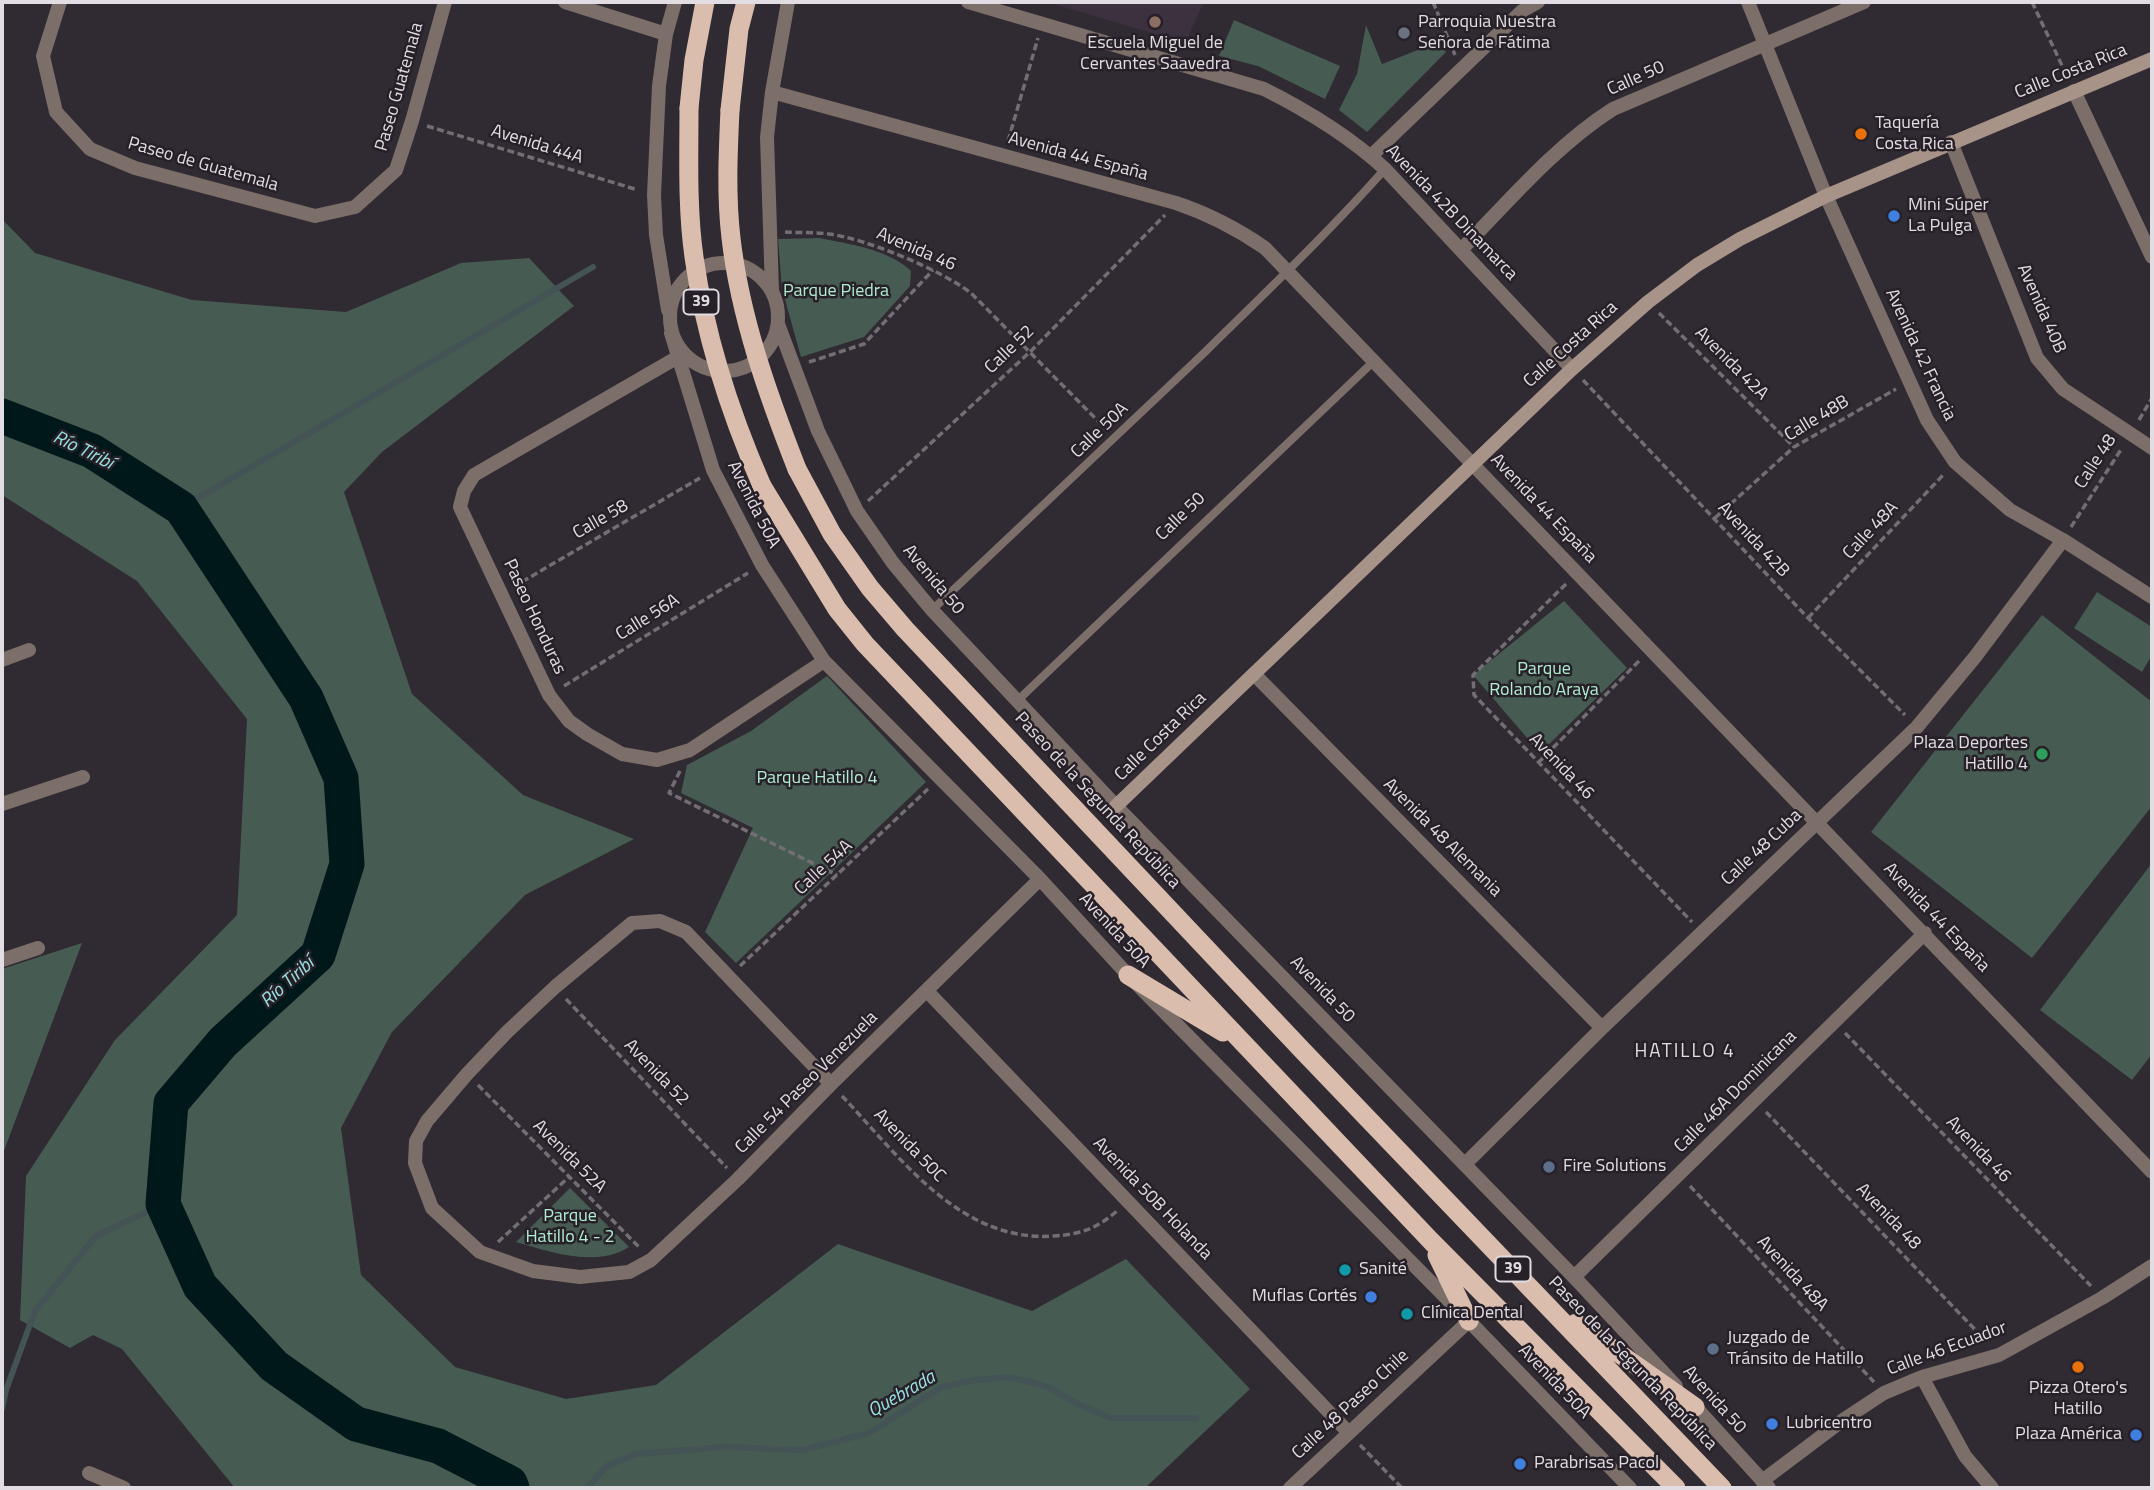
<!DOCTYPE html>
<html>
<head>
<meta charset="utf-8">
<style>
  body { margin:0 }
  #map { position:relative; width:2154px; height:1490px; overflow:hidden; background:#302a32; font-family:"Titillium Web",sans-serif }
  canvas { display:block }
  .frame { position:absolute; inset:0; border:4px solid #e1dde2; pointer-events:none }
</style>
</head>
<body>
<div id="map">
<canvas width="2154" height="1490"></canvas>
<div class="frame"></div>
</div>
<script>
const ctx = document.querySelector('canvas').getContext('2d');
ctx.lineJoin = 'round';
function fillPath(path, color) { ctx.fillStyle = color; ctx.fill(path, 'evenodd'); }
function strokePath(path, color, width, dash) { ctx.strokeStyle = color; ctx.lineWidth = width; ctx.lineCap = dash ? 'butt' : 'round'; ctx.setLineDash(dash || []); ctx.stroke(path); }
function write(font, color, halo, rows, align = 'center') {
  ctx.font = font + ' "Titillium Web",sans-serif'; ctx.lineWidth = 5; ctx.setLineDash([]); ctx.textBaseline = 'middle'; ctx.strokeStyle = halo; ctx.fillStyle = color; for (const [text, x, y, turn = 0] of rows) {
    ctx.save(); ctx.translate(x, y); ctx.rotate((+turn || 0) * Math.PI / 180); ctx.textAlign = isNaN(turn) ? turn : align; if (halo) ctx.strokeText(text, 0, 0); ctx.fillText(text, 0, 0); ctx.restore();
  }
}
const built = new Path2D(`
  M1047,2H1204L1185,43Z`);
const green = new Path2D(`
  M1234,20L1340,66L1325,99L1258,66L1219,56Z
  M1366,25L1382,64L1441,41L1446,52L1367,132L1339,110L1357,74Z
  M2,219L35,253L192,300L346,312L461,263L529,258L574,306L382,452L344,492L412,694L523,795L634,839L525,895L392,1032L341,1128L361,1275L455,1367L566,1399L656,1385L838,1244L1032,1311L1126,1259L1250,1389L1145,1488H235L122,1349L93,1335L70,1348L20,1320L26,1176L115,1040L237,915L247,719L137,581L2,495Z
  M819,238C849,244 888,249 911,271L910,286L864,337L801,357L782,289L778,239Z
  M2097,592L2152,627V655L2142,672L2074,628Z
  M1564,601L1627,668L1540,753L1473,675Z
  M2042,615L2152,702V806L2032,958L1871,832Z
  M827,676L926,782L736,963L705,932L753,828L681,793L687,765L751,731Z
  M2152,863V1054L2132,1080L2040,1010Z
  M82,943L2,1156V969Z
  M570,1188L629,1247C597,1268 550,1252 516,1242Z`);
const stream = new Path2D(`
  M181,508L593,267
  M2,1409L6,1390L35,1311L96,1236L163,1204
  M587,1488L607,1466L636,1454L724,1447L802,1450L869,1433L942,1387L975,1380L1009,1377L1046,1386L1080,1405L1111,1418H1196`);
const river = new Path2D(`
  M2,416L92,451L181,508L306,698L341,778L347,864L318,955L223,1042L171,1103L163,1204L200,1286L274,1366L356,1424L438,1446L510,1483L512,1488`);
const path = new Path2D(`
  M1433,2L1455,55
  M2032,2L2067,76
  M427,126L638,190
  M1008,141L1038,38
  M785,232C799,233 815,232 829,234C867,239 941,270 971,293L1106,429
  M1659,313L1794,447
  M809,362L864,344L933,270
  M1583,380L1808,618L1905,715
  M2139,420L2152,398
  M868,501L1031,351L1165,215
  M1715,518L1794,447L1896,389
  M2071,527L2122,448
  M1566,584L1473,675L1474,695L1692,922
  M513,587L700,478
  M1808,618L1944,474
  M564,686L748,573
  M1538,763L1639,661
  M680,771L669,793L837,875
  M740,966L928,789
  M566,999L727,1168
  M1845,1033L2091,1286
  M478,1085L640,1248
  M842,1096C900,1157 960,1243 1054,1236C1081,1234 1096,1229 1117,1211
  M1766,1112L1986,1341
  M1690,1186L1874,1382
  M498,1242L569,1177
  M1360,1445L1402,1488`);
const service = new Path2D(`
  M932,610C1023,524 1115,438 1206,351C1267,291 1328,233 1385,169
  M1016,702L1373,362`);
const minor = new Path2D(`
  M60,2L43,56L56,112L90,149L135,168L315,216L355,207L396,170L412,121L445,2
  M565,2L666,34
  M968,2L1264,89C1306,110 1350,137 1385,169L1572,369
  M1748,2L1826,196L1927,420L1955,462L2010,510L2063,540L2152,597
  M2074,91L2152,257
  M772,92L1176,203C1209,214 1236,228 1265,248L2152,1172
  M1951,142L2037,358L2063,389L2152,448
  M1371,156L1522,11L1538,2
  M1461,250C1509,201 1555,146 1613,109L1864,2
  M670 317a54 54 0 1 1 108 0a54 54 0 1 1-108 0Z
  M772,291L767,137L772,92L788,2
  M668,310L656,235L654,195L659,86L666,34L675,2
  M778,324L818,431L857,511L893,563L932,610L1116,806L1574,1277L1676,1386
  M671,333L713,470L762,565L824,661L1040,879L1128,975L1469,1321L1630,1488
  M678,357L474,475L464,491L460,507L549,695L569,721L587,734L622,754L657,760L690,750L824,661
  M2,660L29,650
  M1254,674L1602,1028
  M2,804L83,777
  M2,960L38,948
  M927,991L1349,1433
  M831,1084L686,932L660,921L632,923L555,987L507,1032L467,1074L427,1121L416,1141L415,1163L432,1208L480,1252L533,1271L580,1277L629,1272L651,1260L738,1179L831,1084L1040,879
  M1465,1164L1602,1028L1917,727L1975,657L2063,540
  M1574,1277L1925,933
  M1922,1377L1965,1456L1992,1488
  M1690,1401L1769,1488
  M89,1473L124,1488
  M1762,1481L1843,1420L1884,1393L1922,1377L1999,1355L2102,1298L2152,1266
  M1290,1488L1469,1321`);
const secondary = new Path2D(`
  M1116,806L1572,369L1648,302L1697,265L1740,239L1826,196L2152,59`);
const trunk = new Path2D(`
  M689,108L694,60L705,2
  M730,110L739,29L746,2
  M797,469L832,534L870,588L905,629L1303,1051L1722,1488
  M762,486L837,609L865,644L1431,1241L1676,1488
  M1128,975L1223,1032
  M1437,1255L1469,1321
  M1576,1323L1695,1407`);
const trunkBridge = new Path2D(`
  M689,108C689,157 687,208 694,257C705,336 730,413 762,486
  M730,110C728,153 726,196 731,238C740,317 768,395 797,469`);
const markers = [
  [1155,22,7,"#8d6e63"],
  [1404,33,7,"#6b7280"],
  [1861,134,7,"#e8710a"],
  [1894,216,7,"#3f7fe0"],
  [2042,754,7,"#2e9e5b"],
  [1549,1167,7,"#5c6f8a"],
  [1345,1270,7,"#0f9aa8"],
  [1371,1297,7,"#3f7fe0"],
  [1407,1314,7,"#0f9aa8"],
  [1713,1349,7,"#5c6f8a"],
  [2078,1367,7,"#e8710a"],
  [1772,1424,7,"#3f7fe0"],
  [2136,1435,7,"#3f7fe0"],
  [1520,1464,7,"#3f7fe0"]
];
const shields = [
  [701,302,35],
  [1513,1269,35]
];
const shieldNames = [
  ["39",701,302],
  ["39",1513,1269]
];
const poiNames = [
  ["Parroquia Nuestra",1418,23],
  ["Señora de Fátima",1418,44],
  ["Escuela Miguel de",1155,44,"center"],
  ["Cervantes Saavedra",1155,65,"center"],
  ["Taquería",1875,124],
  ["Costa Rica",1875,145],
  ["Mini Súper",1908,206],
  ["La Pulga",1908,227],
  ["Plaza Deportes",2028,744,"right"],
  ["Hatillo 4",2028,765,"right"],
  ["Fire Solutions",1563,1167],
  ["Sanité",1359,1270],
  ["Muflas Cortés",1357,1297,"right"],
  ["Clínica Dental",1421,1314],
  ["Juzgado de",1727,1339],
  ["Tránsito de Hatillo",1727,1360],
  ["Pizza Otero's",2078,1389,"center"],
  ["Hatillo",2078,1410,"center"],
  ["Lubricentro",1786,1424],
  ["Plaza América",2122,1435,"right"],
  ["Parabrisas Pacol",1534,1464]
];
const streetNames = [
  ["Calle Costa Rica",2071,72,-22],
  ["Calle 50",1636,79,-24],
  ["Paseo Guatemala",400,87,-74],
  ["Avenida 44A",537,145,17],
  ["Avenida 44 España",1078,157,15],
  ["Paseo de Guatemala",203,165,16],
  ["Avenida 42B Dinamarca",1451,213,46],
  ["Avenida 46",916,250,23],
  ["Avenida 40B",2041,309,66],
  ["Calle Costa Rica",1571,345,-42],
  ["Calle 52",1010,350,-44],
  ["Avenida 42 Francia",1920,355,65],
  ["Avenida 42A",1731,364,45],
  ["Calle 48B",1817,419,-31],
  ["Calle 50A",1100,431,-44],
  ["Calle 48",2096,462,-57],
  ["Avenida 50A",753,505,63],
  ["Avenida 44 España",1543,509,46],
  ["Calle 50",1181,517,-44],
  ["Calle 58",601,520,-30],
  ["Calle 48A",1871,531,-47],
  ["Avenida 42B",1753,540,47],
  ["Avenida 50",933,580,50],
  ["Paseo Honduras",534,617,65],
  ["Calle 56A",648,618,-32],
  ["Calle Costa Rica",1161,737,-44],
  ["Avenida 46",1561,767,46],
  ["Paseo de la Segunda República",1097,801,47],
  ["Avenida 48 Alemania",1442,838,45],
  ["Calle 48 Cuba",1762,848,-43],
  ["Calle 54A",824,868,-43],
  ["Avenida 44 España",1936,918,46],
  ["Avenida 50A",1114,931,47],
  ["Avenida 50",1322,990,46],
  ["Avenida 52",656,1073,46],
  ["Calle 54 Paseo Venezuela",807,1083,-45],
  ["Calle 46A Dominicana",1736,1092,-45],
  ["Avenida 50C",909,1146,46],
  ["Avenida 46",1978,1150,46],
  ["Avenida 52A",569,1157,45],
  ["Avenida 50B Holanda",1152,1199,46],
  ["Avenida 48",1888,1217,46],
  ["Avenida 48A",1792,1274,47],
  ["Calle 46 Ecuador",1947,1349,-20],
  ["Paseo de la Segunda República",1632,1364,46],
  ["Avenida 50A",1554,1382,46],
  ["Avenida 50",1714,1400,48],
  ["Calle 48 Paseo Chile",1351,1405,-43]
];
const parkNames = [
  ["Parque Piedra",836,292],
  ["Parque",1544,670],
  ["Rolando Araya",1544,691],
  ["Parque Hatillo 4",817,779],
  ["Parque",570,1217],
  ["Hatillo 4 - 2",570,1238]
];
const waterNames = [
  ["Río Tiribí",83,451,26],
  ["Río Tiribí",288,983,-42],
  ["Quebrada",902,1395,-30]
];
const neighbourhoodNames = [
  ["HATILLO 4",1685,1052]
];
fillPath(built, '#3c313e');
fillPath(green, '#465b51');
strokePath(stream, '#445355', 6);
strokePath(river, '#001819', 35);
strokePath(path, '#736e74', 3.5, [7, 3.5]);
strokePath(service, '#7c6e68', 8);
strokePath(minor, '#7c6e68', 14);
strokePath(secondary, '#a89389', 14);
strokePath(trunk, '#dbbdae', 19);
strokePath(trunkBridge, '#dbbdae', 19);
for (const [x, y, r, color] of markers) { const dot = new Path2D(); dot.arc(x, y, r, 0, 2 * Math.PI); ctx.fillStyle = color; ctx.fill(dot); strokePath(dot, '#272028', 2.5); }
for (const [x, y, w] of shields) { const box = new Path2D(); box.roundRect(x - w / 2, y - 12.5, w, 25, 5); ctx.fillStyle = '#272028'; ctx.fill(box); strokePath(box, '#e1dde2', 2); }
write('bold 16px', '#e1dde2', null, shieldNames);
write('18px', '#e1dde2', '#272028', poiNames, 'left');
write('18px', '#e1dde2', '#272028', streetNames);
write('18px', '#afedd0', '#272028', parkNames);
write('italic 19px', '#98e2e2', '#272028', waterNames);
ctx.letterSpacing = '2px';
write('19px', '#e1dde2', '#272028', neighbourhoodNames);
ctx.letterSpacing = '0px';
</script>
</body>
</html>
